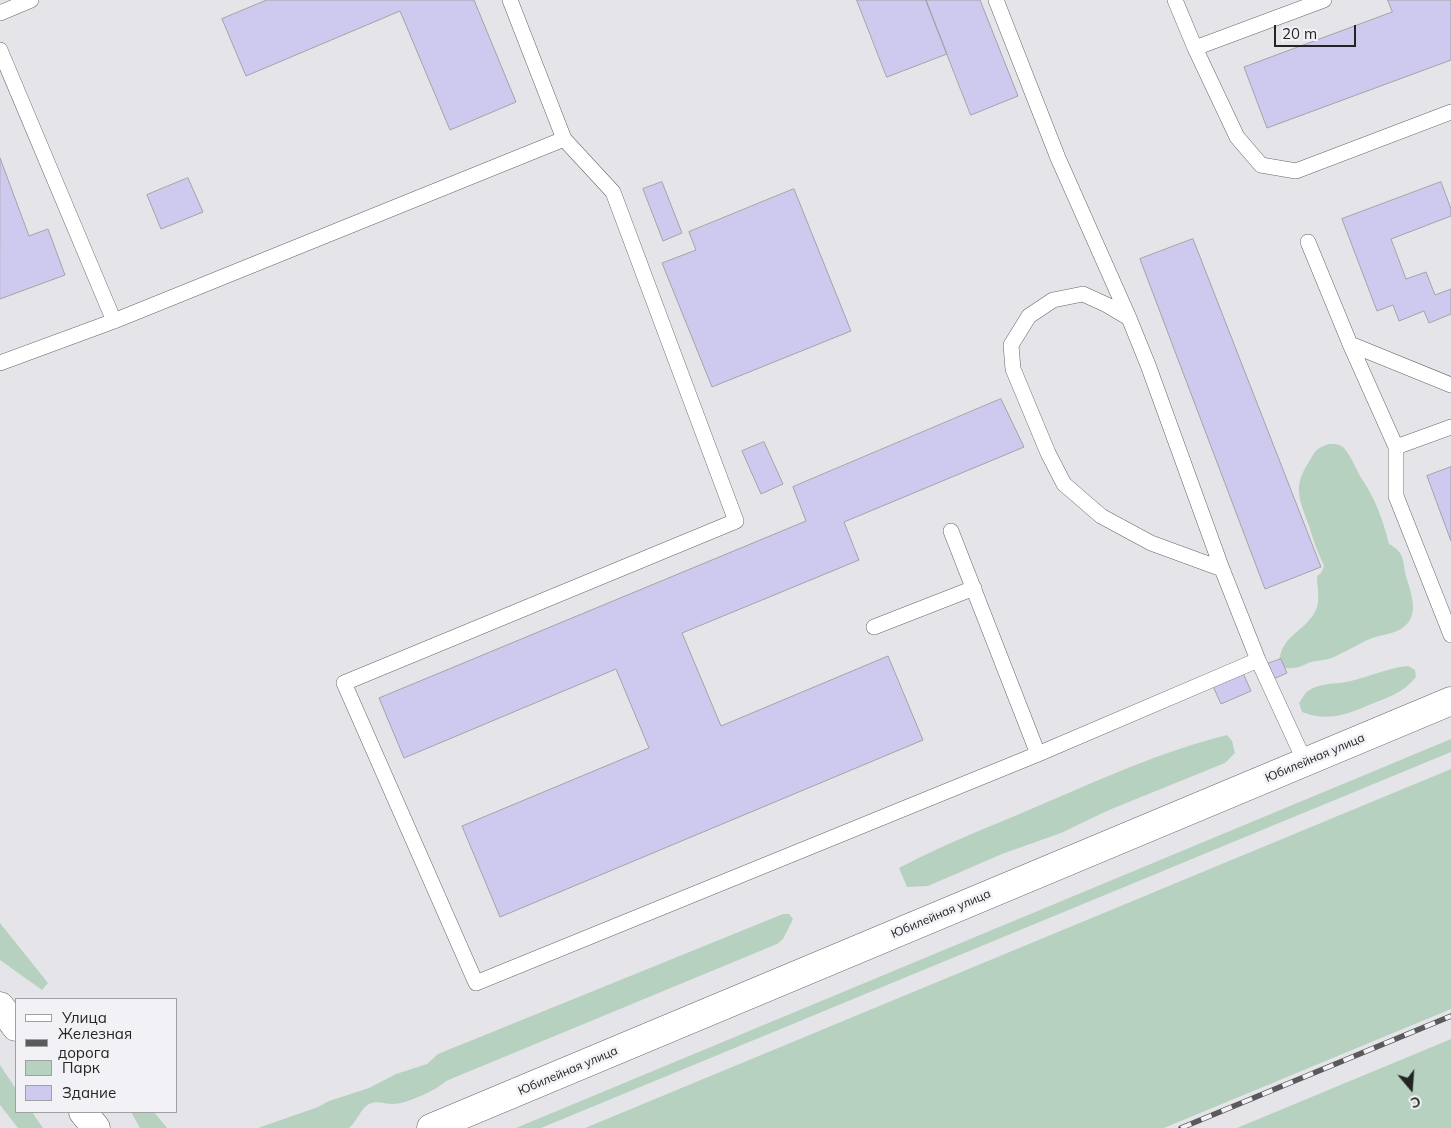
<!DOCTYPE html>
<html>
<head>
<meta charset="utf-8">
<style>
  body { margin:0 }
  #map { position:relative; width:1451px; height:1128px; overflow:hidden; background:#e5e5e9; font-family:Mulish,sans-serif }
  canvas { display:block }
  .legend { position:absolute; left:15px; top:998px; width:162px; height:115px; box-sizing:border-box; background:#f2f2f6; border:1px solid #a0a0a2; margin:0; padding:6px 9px; list-style:none; font-size:15px; color:#242425 }
  .legend li { display:flex; align-items:center; gap:10px; height:25px }
  .legend b { width:25px; border:1px solid #a0a0a2 }
  .north { position:absolute; left:1386px; top:1063px; width:50px; height:50px; -webkit-text-stroke:4px #f2f2f6; paint-order:stroke; rotate:162deg; font-size:14px; font-weight:700; line-height:20px; text-align:center; color:#242425 }
  .north::after { content:''; display:block; margin:auto; width:18px; height:22px; background:#242425; clip-path:polygon(50% 0,100% 100%,50% 72%,0 100%) }
  .scale { position:absolute; left:1274px; top:25px; width:82px; height:22px; box-sizing:border-box; border:2px solid #242425; border-top:0; padding-left:6px; font-size:15px; line-height:18px; white-space:nowrap; color:#242425; -webkit-text-stroke:4px #f2f2f6; paint-order:stroke }
</style>
</head>
<body>
<div id="map">
<canvas width="1451" height="1128"></canvas>
<ul class="legend">
<li><b style="height:6px;background:#fff"></b>Улица</li>
<li><b style="height:6px;background:#5a5a5c"></b>Железная дорога</li>
<li><b style="height:14px;background:#b7d1c0"></b>Парк</li>
<li><b style="height:14px;background:#cdc9ef"></b>Здание</li>
</ul>
<div class="north">С</div>
<div class="scale">20 m</div>
</div>
<script>
const ctx = document.querySelector('canvas').getContext('2d');
ctx.lineJoin = 'round';
function fillPath(path, color) { ctx.fillStyle = color; ctx.fill(path, 'evenodd'); }
function strokePath(path, color, width, dash) { ctx.strokeStyle = color; ctx.lineWidth = width; ctx.lineCap = dash ? 'butt' : 'round'; ctx.setLineDash(dash || []); ctx.stroke(path); }
function write(font, color, halo, rows, align = 'center') {
  ctx.font = font + ' Mulish,sans-serif'; ctx.lineWidth = 5; ctx.setLineDash([]); ctx.textBaseline = 'middle'; ctx.strokeStyle = halo; ctx.fillStyle = color; for (const [text, x, y, turn = 0] of rows) {
    ctx.save(); ctx.translate(x, y); ctx.rotate((+turn || 0) * Math.PI / 180); ctx.textAlign = isNaN(turn) ? turn : align; if (halo) ctx.strokeText(text, 0, 0); ctx.fillText(text, 0, 0); ctx.restore();
  }
}
const green = new Path2D(`
  M1329,444C1335,444 1340,444 1344,448C1352,457 1356,470 1362,479C1376,500 1383,520 1389,544C1406,554 1402,559 1406,576C1410,590 1419,611 1407,624C1399,633 1386,634 1375,637C1363,641 1346,652 1334,657C1325,661 1318,660 1311,662C1300,666 1299,669 1285,668L1279,663C1281,635 1303,633 1315,612C1321,601 1317,588 1317,576L1321,573L1324,566C1318,553 1313,540 1309,526C1299,498 1292,487 1310,460C1316,450 1317,448 1329,444Z
  M1408,666L1415,670L1416,677C1402,694 1388,697 1369,705C1345,715 1328,722 1302,712L1299,703C1302,699 1304,694 1308,691C1319,683 1334,684 1346,682C1367,678 1386,668 1408,666Z
  M1227,735L1232,741L1235,753L1225,763L1109,810L1061,833L1002,854L928,886L907,887L899,868C944,844 992,826 1038,806C1101,779 1160,752 1227,735Z
  M1451,739V752L541,1128H516Z
  M1451,769V1009L1164,1128H585Z
  M783,914H789L793,919L783,939L777,944L446,1081C437,1090 406,1104 393,1104C385,1104 377,1100 369,1104C360,1109 357,1122 349,1128H258L318,1107L329,1101L369,1088L396,1074L427,1064L438,1054Z
  M0,923L48,983L42,990L0,960Z
  M1451,1039V1128H1237Z
  M0,1065L16,1089V1112H32L43,1128H18L0,1105Z
  M131,1112H154L167,1128H140Z`);
const building = new Path2D(`
  M267,0H474L516,102L450,130L400,11L246,76L222,19Z
  M857,0H926L947,54L887,77Z
  M926,0H980L1018,96L971,115Z
  M1388,0H1451V60L1267,128L1244,67L1392,12Z
  M0,158L29,236L48,229L65,275L0,299Z
  M188,178L203,212L161,229L147,195Z
  M662,182L682,233L663,241L643,189Z
  M1441,182L1451,209V216L1391,239L1406,279L1426,272L1435,295L1451,289V314L1429,323L1424,311L1399,321L1393,305L1377,311L1342,219Z
  M794,189L851,331L712,387L662,263L696,250L689,232Z
  M1193,239L1321,567L1265,589L1140,259Z
  M1001,399L1024,447L844,522L859,560L682,633L721,726L888,656L923,740L500,917L462,826L649,748L616,669L404,758L379,698L806,521L793,487Z
  M764,442L783,484L761,494L742,451Z
  M1451,467V541L1427,476Z
  M1281,659L1287,673L1273,679L1267,664Z
  M1243,673L1251,691L1221,704L1213,686Z`);
const lane = new Path2D(`
  M996,0L1058,158L1129,318L1148,365L1222,569L1258,660L1305,762
  M1175,0L1195,48L1237,137L1261,165L1296,171L1451,112
  M0,13L31,0
  M1195,48L1324,0
  M0,50L114,321
  M564,139L613,192L736,521L344,683L476,983L1038,754L1258,660
  M1308,242L1350,344L1451,385
  M1129,318L1107,305L1083,294L1053,300L1029,316L1011,345L1013,369L1048,453L1064,484L1101,516L1151,543L1222,569
  M1350,344L1396,447V496L1451,635
  M0,363L114,321L564,139L510,0
  M1396,447L1451,427
  M951,531L1038,754
  M874,627L974,588`);
const street = new Path2D(`
  M0,1006L16,1027
  M83,1112L96,1128`);
const secondary = new Path2D(`
  M431,1128L1451,701`);
const rail = new Path2D(`
  M1181,1128L1451,1016`);
const streetNames = [
  ["Юбилейная улица",1315,758,-23],
  ["Юбилейная улица",941,914,-23],
  ["Юбилейная улица",568,1071,-23]
];
fillPath(green, '#b7d1c0');
fillPath(building, '#cdc9ef');
strokePath(building, '#a3a3a6', 1);
strokePath(lane, '#666669', 16);
strokePath(street, '#666669', 29);
strokePath(secondary, '#666669', 29);
strokePath(lane, '#fff', 15);
strokePath(street, '#fff', 28);
strokePath(secondary, '#fff', 28);
strokePath(rail, '#5a5a5c', 5.5);
strokePath(rail, '#f2f2f6', 4, [11]);
write('12px', '#242425', '#f2f2f6', streetNames);
</script>
</body>
</html>
